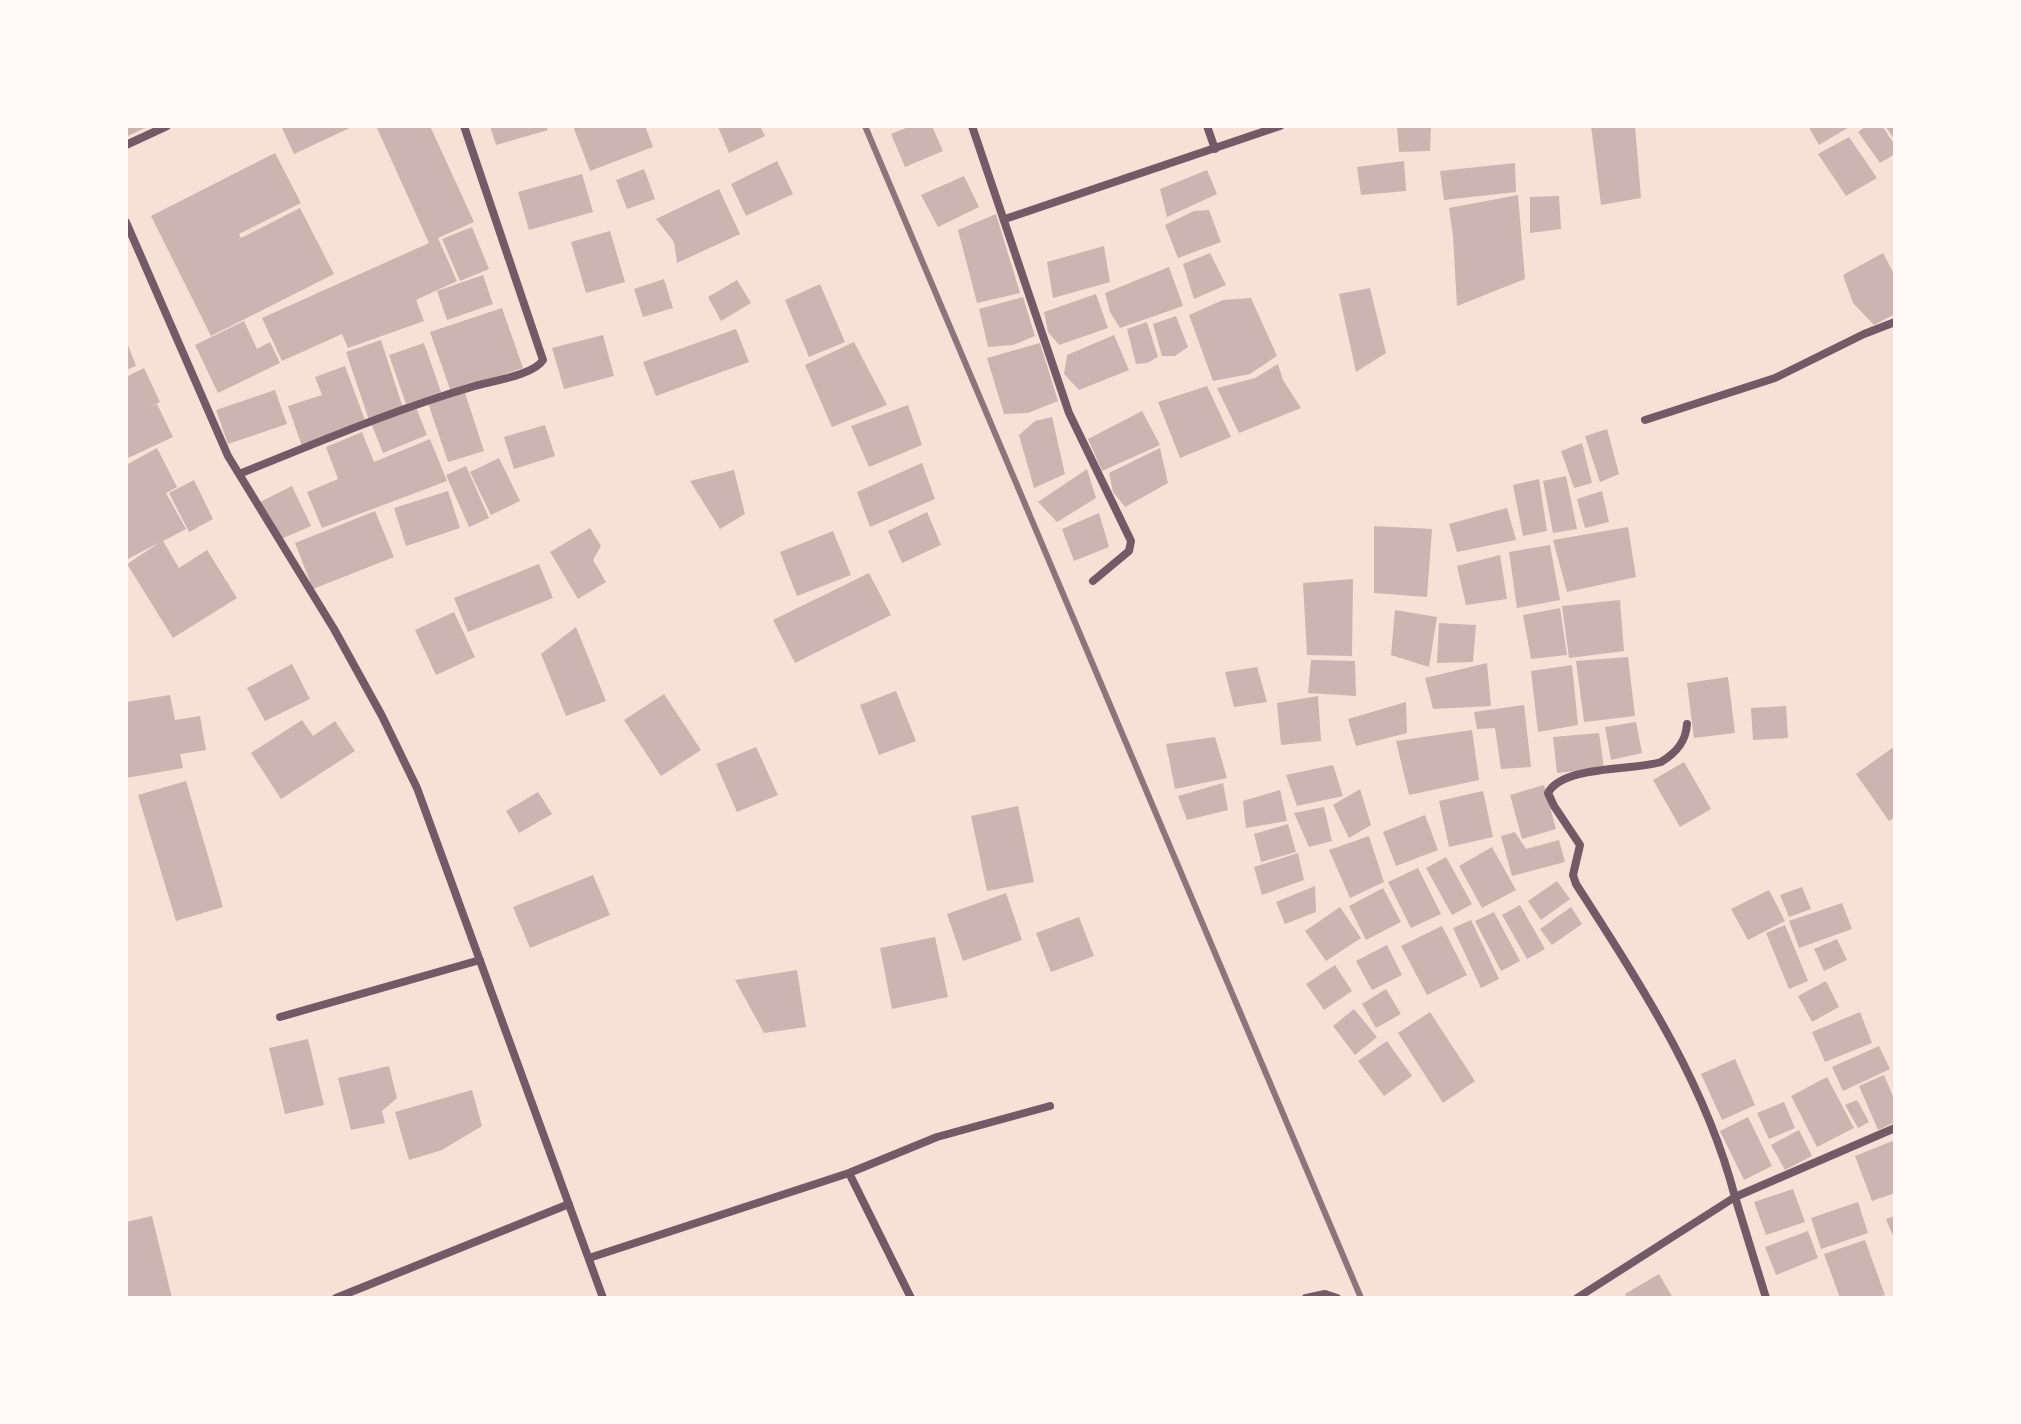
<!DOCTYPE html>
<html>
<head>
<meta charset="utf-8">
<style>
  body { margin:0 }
  #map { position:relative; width:2021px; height:1424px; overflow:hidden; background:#f7e1d7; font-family:"Alegreya Sans",sans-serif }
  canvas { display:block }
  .frame { position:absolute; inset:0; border:128px solid #fffaf5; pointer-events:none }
</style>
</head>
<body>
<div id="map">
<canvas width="2021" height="1424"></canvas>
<div class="frame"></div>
</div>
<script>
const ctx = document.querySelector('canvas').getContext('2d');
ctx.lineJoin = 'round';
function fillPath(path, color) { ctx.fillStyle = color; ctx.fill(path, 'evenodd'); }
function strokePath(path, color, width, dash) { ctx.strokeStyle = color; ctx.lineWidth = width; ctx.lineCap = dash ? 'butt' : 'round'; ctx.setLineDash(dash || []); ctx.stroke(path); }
const building = new Path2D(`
  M126,126H149L126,137Z
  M281,126H354L294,154Z
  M376,126H430L474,222L438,238L457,281L416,300L424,321L348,348L342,334L282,361L262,318L429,243Z
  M490,126H546L548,130L496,145Z
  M573,126H645L653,147L590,171Z
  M721,126H760L765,136L729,153L718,127Z
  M911,126H932L943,151L905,167L891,134Z
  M1397,126H1431L1430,151L1399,152Z
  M1591,126H1635L1641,198L1601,205Z
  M1808,126H1851L1819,145Z
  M1866,126H1882L1895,145V154L1880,163L1858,132Z
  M1885,126H1895V140Z
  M1849,137L1877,178L1846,196L1818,154Z
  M275,153L301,203L239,234L241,238L300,208L334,274L211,336L151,216Z
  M777,161L793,194L746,216L731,184Z
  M1404,161L1406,191L1361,195L1357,167Z
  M1515,163L1516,192L1444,200L1440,171Z
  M644,169L655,199L627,209L616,180Z
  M1207,170L1217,194L1167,217L1160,189Z
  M582,174L593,212L529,230L518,192Z
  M964,176L979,207L938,227L921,195Z
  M719,189L740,234L677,263L674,242L656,219Z
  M1518,195L1525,279L1457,306L1453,236L1449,208Z
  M1559,196L1561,229L1530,233V197Z
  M1209,210L1221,242L1178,258L1165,225L1194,211Z
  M996,214L1020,293L977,303L958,230Z
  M472,227L489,269L460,281L442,239Z
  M610,231L625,282L586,293L571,242Z
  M1104,246L1110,282L1053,298L1047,262Z
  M1210,253L1226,285L1194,299L1183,264Z
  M1883,253L1895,276V314L1874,325L1853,303L1843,275Z
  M1169,267L1183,306L1120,328L1110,312L1105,293Z
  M483,275L493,304L447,320L437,291Z
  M664,279L673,308L643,317L634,289Z
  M737,280L751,303L721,321L708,297Z
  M820,284L845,342L809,357L785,300Z
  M1370,288L1386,353L1356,372L1339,294Z
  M1096,294L1108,328L1059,345L1048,332L1044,312Z
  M1023,297L1035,336L1013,345L988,347L979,309Z
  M1251,298L1277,356L1250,374L1213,381L1189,315L1223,300Z
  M502,308L523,368L451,392L430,332Z
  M1176,316L1188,347L1175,356H1162L1153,324Z
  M244,321L257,349L270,342L280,363L218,393L195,345Z
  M1147,322L1158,357L1147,363L1136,364L1127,329Z
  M736,329L749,362L656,396L643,362Z
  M603,335L614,376L564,389L552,348Z
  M1114,335L1129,370L1079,390L1064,374L1067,355Z
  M126,340L136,366L126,370Z
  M381,340L403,408L369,420L346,352Z
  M854,342L887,405L832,427L805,365Z
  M424,343L441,392L406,404L389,355Z
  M1040,343L1058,401L1028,413L1004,414L987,358Z
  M1278,364L1283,380L1301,408L1239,433L1217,388L1255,378Z
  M345,366L366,423L302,446L288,406L322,395L315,377Z
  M144,368L160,402L145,409L157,404L173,437L126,459V377Z
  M1207,386L1231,437L1180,458L1158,402Z
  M275,390L287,424L228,444L216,410Z
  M464,390L484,451L448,462L428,403Z
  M415,405L427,435L383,453L371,423Z
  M908,405L922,445L869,467L851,426Z
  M1142,411L1160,445L1102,471L1088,439Z
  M1052,417L1065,474L1034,488L1019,435L1035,421Z
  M545,425L555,456L514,469L504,437Z
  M1607,429L1619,474L1600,482L1585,436Z
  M362,432L374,462L430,439L447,481L322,528L307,492L338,479L326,447Z
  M1582,443L1592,483L1574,488L1561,451Z
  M157,448L177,487L166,493L186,529L163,541L179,568L207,550L237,598L173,638L127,564L160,542L126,560V465Z
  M1160,448L1168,483L1125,507L1113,492L1109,473Z
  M499,458L520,501L491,515L470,472Z
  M922,463L935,499L870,527L857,492Z
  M466,466L489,518L469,527L446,475Z
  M1087,469L1096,498L1057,522L1038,502Z
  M734,470L745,514L720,529L690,481Z
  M1566,476L1577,529L1553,533L1543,481Z
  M1539,479L1547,531L1523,536L1513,485Z
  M194,480L213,519L189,532L169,493Z
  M292,486L311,526L281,539L260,502Z
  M448,491L460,528L406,546L394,508Z
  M1602,491L1609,522L1585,528L1577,499Z
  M1507,508L1516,540L1457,552L1449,524Z
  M375,511L394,557L313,589L295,543Z
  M927,512L941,545L902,563L888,531Z
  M1099,513L1109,547L1074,561L1062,529Z
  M1374,526L1432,529L1427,597L1374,593Z
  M1628,527L1636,577L1567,592L1553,540Z
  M590,528L601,546L593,560L606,582L578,599L550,552Z
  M833,531L851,575L797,596L780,552Z
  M1550,545L1560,600L1517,608L1509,552Z
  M1500,555L1507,599L1466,605L1457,566Z
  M539,564L553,598L468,632L454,598Z
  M869,573L891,615L795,663L773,620Z
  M1353,579L1352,656L1307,655L1303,583Z
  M1620,600L1624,651L1569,658L1562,606Z
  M1560,608L1567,655L1531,659L1523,615Z
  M1395,610L1437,617L1429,667L1391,655Z
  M454,612L475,657L436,675L415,630Z
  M1439,623L1476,625L1473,662L1437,663Z
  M576,627L606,701L566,716L541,654Z
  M1628,657L1635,716L1584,722L1576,661Z
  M1311,660L1355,661L1356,696L1308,693Z
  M1487,663L1491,706L1433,709L1425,678Z
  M292,664L310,699L265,721L247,688Z
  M1572,665L1578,725L1538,732L1531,671Z
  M1257,667L1267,702L1234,707L1225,672Z
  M1728,677L1735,733L1694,738L1687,683Z
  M896,691L916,741L879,755L860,705Z
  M664,694L701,750L661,776L624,720Z
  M170,695L175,720L200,716L206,750L180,754L183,768L126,778V702Z
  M1318,696L1321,741L1281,745L1277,703Z
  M1406,702L1407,733L1356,746L1348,719Z
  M1524,705L1531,767L1501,769L1495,728L1477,729L1474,712Z
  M1786,706L1788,738L1753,740L1751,708Z
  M302,720L313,736L335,721L355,751L281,799L251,753Z
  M1636,722L1642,753L1611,760L1605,727Z
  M1472,730L1479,780L1409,795L1396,741Z
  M1599,733L1604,768L1557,773L1553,737Z
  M1215,737L1227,778L1175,789L1166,744Z
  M1895,746V817L1889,821L1856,774Z
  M756,747L778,795L737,812L716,764Z
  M1684,762L1711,809L1680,827L1653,780Z
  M1333,765L1343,796L1297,806L1286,775Z
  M186,781L223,907L176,921L138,795Z
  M1223,783L1228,810L1187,820L1178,796Z
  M1544,785L1556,829L1522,839L1510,795Z
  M1360,789L1371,825L1349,838L1333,805Z
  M1280,790L1287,821L1246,828L1243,801Z
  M1483,791L1493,837L1449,847L1439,801Z
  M538,792L552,814L519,833L506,811Z
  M1018,806L1034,882L987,891L971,816Z
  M1324,807L1332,841L1309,847L1294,813Z
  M1425,815L1438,850L1396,866L1383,832Z
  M1288,824L1296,852L1261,862L1254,834Z
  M1515,832L1526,849L1559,840L1565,862L1512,876L1501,836Z
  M1369,836L1384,882L1350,898L1329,850Z
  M1492,847L1516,890L1482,908L1459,866Z
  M1298,853L1304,880L1262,895L1254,867Z
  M1446,857L1472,904L1452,915L1426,868Z
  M1418,868L1441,914L1411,928L1388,882Z
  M593,875L610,915L530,948L513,907Z
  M1557,881L1570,899L1541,920L1528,901Z
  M1315,886L1316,912L1285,924L1276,902Z
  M1802,887L1811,909L1789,917L1780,895Z
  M1383,888L1401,922L1366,940L1349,906Z
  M1769,890L1785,921L1748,940L1731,909Z
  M1006,893L1022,940L963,961L947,914Z
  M1842,903L1852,929L1799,948L1789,921Z
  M1520,905L1545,949L1527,959L1502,915Z
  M1340,907L1361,938L1326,961L1305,931Z
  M1571,907L1582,924L1552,945L1540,929Z
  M1494,912L1520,961L1501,971L1475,921Z
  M1079,917L1094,956L1051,972L1036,933Z
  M1471,920L1499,979L1481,988L1453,928Z
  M1785,925L1808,981L1789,989L1766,933Z
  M1442,926L1467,975L1427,995L1401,946Z
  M935,937L948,997L892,1009L880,948Z
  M1837,939L1847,960L1824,971L1814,949Z
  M1387,945L1402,975L1372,990L1356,961Z
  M1335,965L1352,991L1324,1010L1306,984Z
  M797,970L806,1027L764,1033L735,980Z
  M1826,981L1839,1007L1812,1022L1798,996Z
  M1386,989L1401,1014L1376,1028L1362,1004Z
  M1354,1009L1377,1037L1355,1055L1333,1026Z
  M1430,1012L1475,1081L1443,1103L1398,1033Z
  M1860,1012L1872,1043L1825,1062L1812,1032Z
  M308,1039L324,1105L285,1114L269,1048Z
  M1387,1041L1412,1076L1384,1096L1358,1061Z
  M1879,1046L1890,1069L1843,1091L1832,1067Z
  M1735,1059L1755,1105L1722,1120L1701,1074Z
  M389,1066L397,1098L382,1111L385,1123L351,1130L338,1078Z
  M1884,1075L1895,1101V1122L1878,1130L1859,1086Z
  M1827,1077L1854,1128L1817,1147L1791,1096Z
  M472,1090L482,1126L442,1150L409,1160L395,1112Z
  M1857,1100L1869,1122L1858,1128L1845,1105Z
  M1784,1102L1795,1128L1769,1139L1757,1113Z
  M1748,1117L1772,1166L1744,1180L1720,1131Z
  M1799,1130L1812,1156L1785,1170L1771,1145Z
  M1895,1140V1193L1872,1201L1855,1156Z
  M1793,1189L1805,1222L1766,1235L1754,1202Z
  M1858,1202L1868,1233L1821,1249L1811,1218Z
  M152,1216L172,1298H126V1222Z
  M1895,1216V1241L1886,1219Z
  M1808,1231L1818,1258L1776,1275L1765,1247Z
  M1865,1240L1885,1295L1875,1298H1840L1824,1254Z
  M1659,1274L1673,1298H1627L1625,1294Z`);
const minor = new Path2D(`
  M972,126L1069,413L1131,541L1129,551L1093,581
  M1207,126L1215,149
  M126,145L167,126
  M1005,219L1280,126
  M126,222L228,456L334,629L382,716L417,788L603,1298
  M1645,420L1775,378L1864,334L1895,322
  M239,474C317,443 395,409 475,386C493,381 534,375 543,360L464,126
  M1687,724C1686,742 1676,753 1661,762C1631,771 1563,765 1548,793L1554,806L1580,845L1573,875L1576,884C1640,984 1705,1082 1735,1197L1895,1128
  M280,1017L480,960
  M849,1173L937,1137L1050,1106
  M589,1258L849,1173L911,1298
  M336,1298L569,1204
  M1306,1298L1325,1294L1337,1298
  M1577,1298L1735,1197L1766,1298`);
const rail = new Path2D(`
  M865,126L1361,1298`);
fillPath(building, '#ccb4b1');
strokePath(minor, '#755966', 8);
strokePath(rail, '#8f747c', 6);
</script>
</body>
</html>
